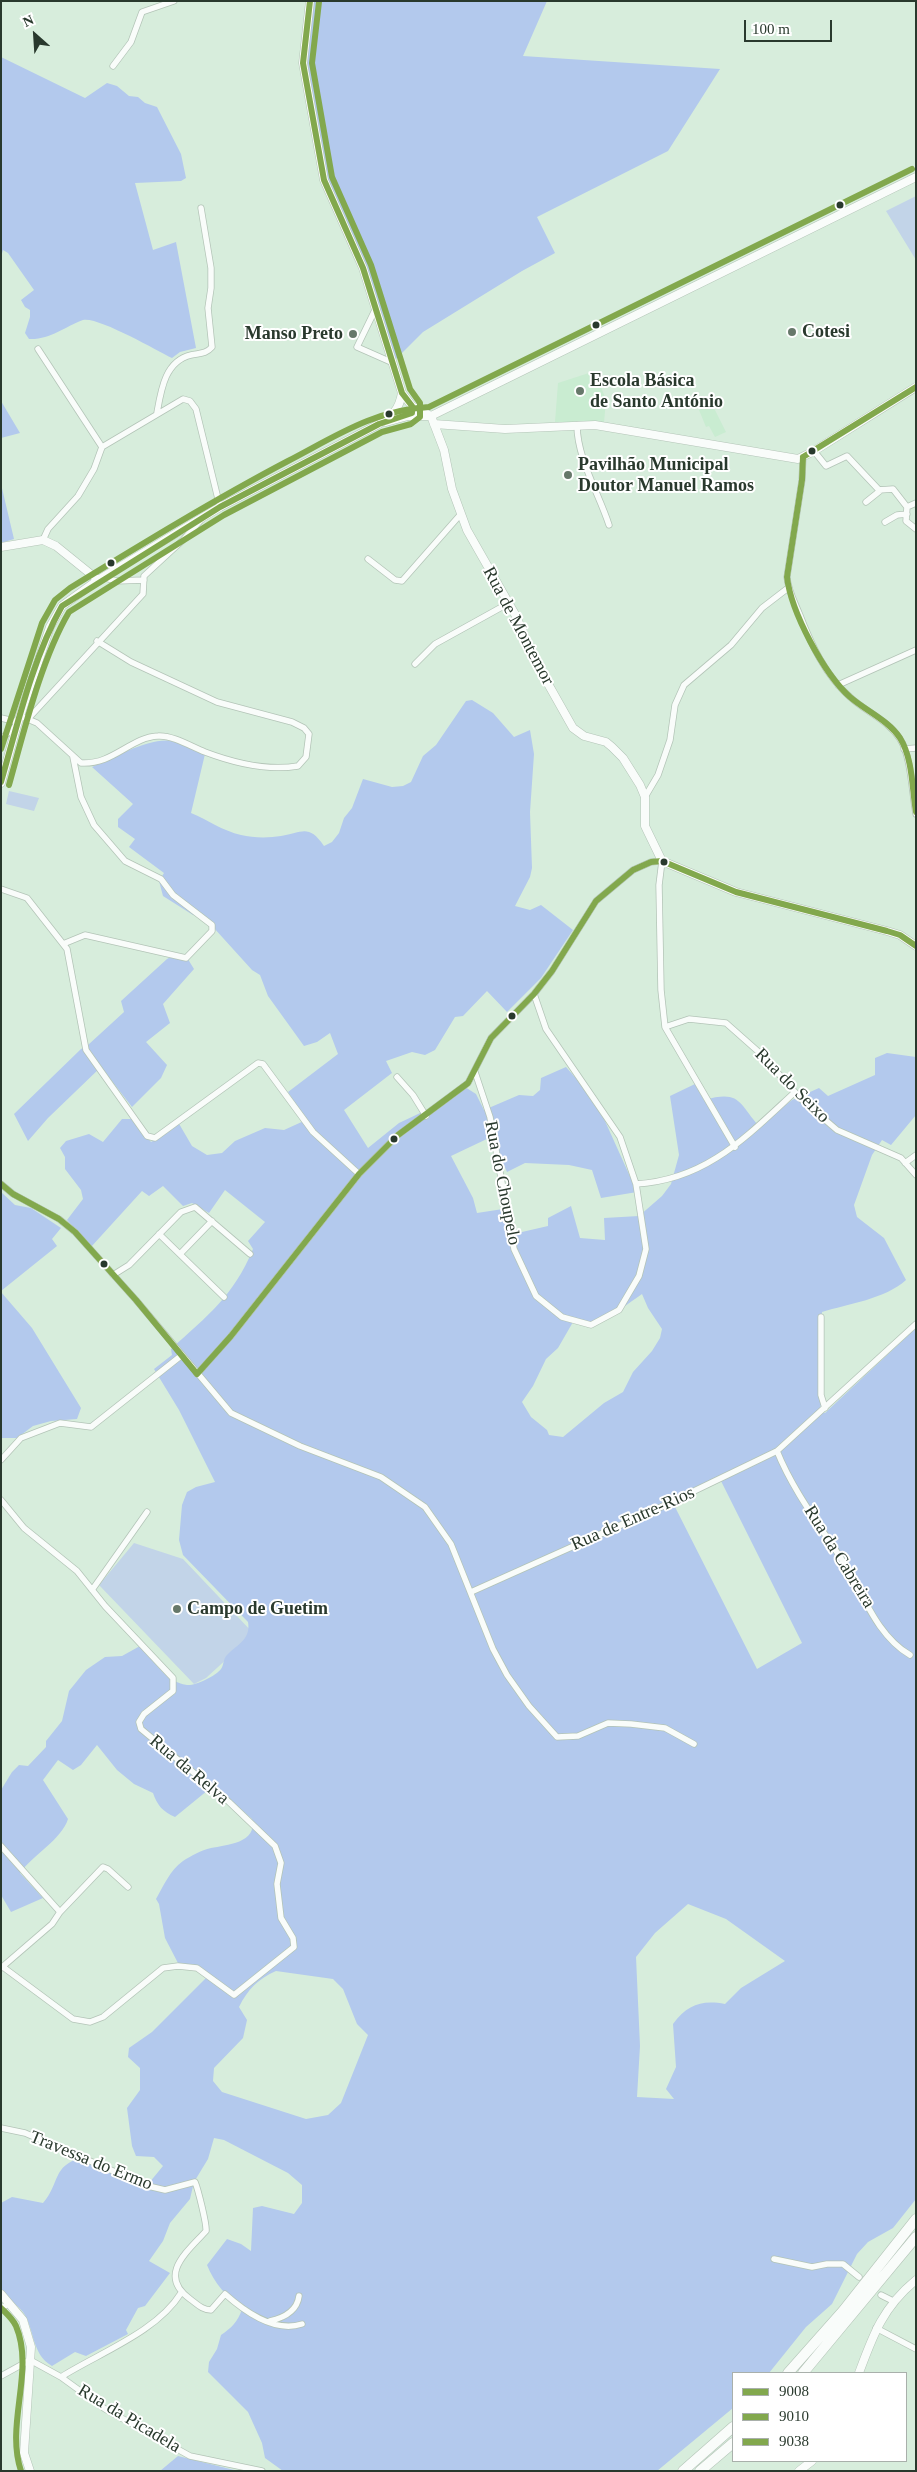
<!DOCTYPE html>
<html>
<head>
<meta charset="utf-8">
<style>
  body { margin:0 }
  #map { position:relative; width:917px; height:2472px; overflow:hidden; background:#d7eddc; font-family:"Times New Roman",serif }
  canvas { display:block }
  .frame { position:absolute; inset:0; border:2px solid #29392d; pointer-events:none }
  .legend { position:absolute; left:732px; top:2372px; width:175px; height:90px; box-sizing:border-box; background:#fff; border:1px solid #a9b0ab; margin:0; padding:6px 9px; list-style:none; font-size:15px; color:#29392d }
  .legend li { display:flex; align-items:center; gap:10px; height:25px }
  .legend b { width:25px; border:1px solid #a9b0ab }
  .north { position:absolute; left:10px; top:10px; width:50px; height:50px; -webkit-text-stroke:4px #fff; paint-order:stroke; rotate:334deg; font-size:14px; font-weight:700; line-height:20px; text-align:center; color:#29392d }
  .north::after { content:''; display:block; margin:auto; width:18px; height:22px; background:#29392d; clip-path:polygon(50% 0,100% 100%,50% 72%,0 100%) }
  .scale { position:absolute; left:744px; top:20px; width:88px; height:22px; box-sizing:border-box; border:2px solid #29392d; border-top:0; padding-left:6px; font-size:15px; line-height:18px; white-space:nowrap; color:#29392d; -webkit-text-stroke:4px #fff; paint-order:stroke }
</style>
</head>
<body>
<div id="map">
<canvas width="917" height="2472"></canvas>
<div class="frame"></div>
<ul class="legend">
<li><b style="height:6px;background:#82a84d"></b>9008</li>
<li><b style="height:6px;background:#82a84d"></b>9010</li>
<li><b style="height:6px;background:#82a84d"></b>9038</li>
</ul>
<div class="north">N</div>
<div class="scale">100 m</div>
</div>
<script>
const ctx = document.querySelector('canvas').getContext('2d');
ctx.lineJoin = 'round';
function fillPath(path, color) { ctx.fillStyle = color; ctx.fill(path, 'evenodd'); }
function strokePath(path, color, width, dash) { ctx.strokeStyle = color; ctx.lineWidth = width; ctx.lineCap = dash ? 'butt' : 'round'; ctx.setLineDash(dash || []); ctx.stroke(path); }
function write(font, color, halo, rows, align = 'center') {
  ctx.font = font + ' "Times New Roman",serif'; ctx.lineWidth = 4; ctx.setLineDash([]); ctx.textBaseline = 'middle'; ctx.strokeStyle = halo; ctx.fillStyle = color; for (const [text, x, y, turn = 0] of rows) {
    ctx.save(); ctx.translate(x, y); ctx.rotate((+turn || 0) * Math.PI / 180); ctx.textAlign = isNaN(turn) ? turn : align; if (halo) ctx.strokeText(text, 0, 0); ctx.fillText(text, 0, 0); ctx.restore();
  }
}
const built = new Path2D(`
  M595,371L606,400L604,423L555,422L558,383Z
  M712,404L726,432L715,437L709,426L706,427L699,410Z`);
const green = new Path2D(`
  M916,196V260L886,211Z
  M9,791L39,798L34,811L6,804Z
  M134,1543L183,1559L254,1634L206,1678L194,1684L99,1585Z`);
const forest = new Path2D(`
  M310,1H547L523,56L720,69L668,151L537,217L555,253L522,271L423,332L395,360L369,285L329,194L306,86L307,20Z
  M1,57L85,98L107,83L117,86L129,96L138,97L145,103L157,107L181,154L186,178L181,181L135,183L153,250L176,242L196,348L180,352L172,358C156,350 97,316 83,320C64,327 50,340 29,339L25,333L30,317V310L25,307L21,300L34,290L8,253L3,250L1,257Z
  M1,401L20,433L1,438Z
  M1,484L14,539L1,543Z
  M472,700L493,713L514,737L530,730L534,754L530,812L532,868L530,877L515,906L530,910L541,905L573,930L541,978L507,1012L487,991L463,1016L455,1017L435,1050L425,1055L412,1052L386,1061L392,1073L344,1110L368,1148L399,1123L435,1106L465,1087L476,1094L484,1110L519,1095L533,1096L540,1090L541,1078L566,1067L596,1101L637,1192L601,1198L592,1170L569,1165L525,1163L507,1172L491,1137L451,1156L473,1198L477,1213L503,1209L509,1235L548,1226V1218L571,1206L580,1238L605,1240L604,1218L639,1216L662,1196L671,1184L679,1155L670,1096L695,1084L704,1100C741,1090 738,1103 759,1126L792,1100L819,1088L828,1096L875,1075V1058L887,1053L916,1057V1115L891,1145L882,1140L872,1155L854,1205L857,1217L884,1238L906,1280C885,1299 848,1304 822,1312L819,1351L823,1384L820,1412L825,1413L916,1328V2199L893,2228L868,2242L857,2254L832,2304L806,2327L769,2373H733V2408L657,2471H283L265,2458L262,2443L248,2412L208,2372L209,2362L217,2349L221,2335C231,2328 238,2322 242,2309C227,2297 214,2283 207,2265L227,2239L241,2244L251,2251L253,2208L262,2206L294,2214L302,2203V2185L288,2173L224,2140L214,2138L208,2159L194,2182L190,2199L170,2223L163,2241L149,2261L170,2273L145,2306L138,2308L126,2330L128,2334L86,2356L75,2352L52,2366C31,2354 35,2329 23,2312C16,2304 7,2298 1,2289V2203L12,2197L43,2203C61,2182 51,2167 82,2157L136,2181L149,2183L163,2166L154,2157L136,2156L132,2146L127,2108L140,2090V2068L128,2057L129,2048L152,2032L209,1975L200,1967L179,1965L165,1938L159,1904L156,1899C163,1887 170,1870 183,1861C191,1856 201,1850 211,1848C226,1845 258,1843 252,1819L213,1786L175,1817C163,1812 157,1805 153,1793L134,1784L117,1770L97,1745L81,1765L73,1770L58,1760L43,1780L68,1819C62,1839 33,1855 20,1873L43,1898L11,1912L1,1895V1790L12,1772L19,1765L28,1766L46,1747V1741L62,1721L69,1691L86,1670L105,1657L122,1656L140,1646C154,1660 165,1682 187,1685C195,1686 216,1676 221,1669C224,1665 223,1659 227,1655C238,1644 251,1639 248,1622L183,1555L179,1540L182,1505L187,1492L196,1487L215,1482L179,1410L154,1369L172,1355L171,1349C208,1315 233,1297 253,1249L248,1241L265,1222L225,1190L209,1213L192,1203L183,1206L163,1186L149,1196L142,1191L91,1247L67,1220L83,1199L81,1190L65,1169V1157L60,1148L66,1141L89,1134L103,1142L122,1119H133L151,1142L162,1136L178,1122L192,1146L207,1155L222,1153L235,1141L265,1128L284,1130L306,1120L288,1092L338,1054L330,1033L317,1042L304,1046L268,996L260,975L252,970L204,917L193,915L163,896L159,881L164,873L129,847L135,839L118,827V819L133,804L92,767C113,758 150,737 172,741C183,744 195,750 205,754L191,813C208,820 223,831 241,835C253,838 269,838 281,836C303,832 309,824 324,846L332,842L339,833L344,818L352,808L363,779L392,787L403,786L411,782L423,756L436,745L466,701ZM642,1294L648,1308L662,1329L660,1338L652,1351L633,1372L623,1392L604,1403L563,1437L549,1435L547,1430L531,1417L522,1402L533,1386L546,1359L558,1348L573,1322C596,1331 623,1307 642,1294ZM721,1481L802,1643L757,1669L673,1503ZM688,1904L726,1919L785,1961L741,1988L725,2004C702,2000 688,2004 673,2024L676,2067L666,2089L674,2099L637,2097L640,2046L636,1957L655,1933ZM276,1971L333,1979L343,1989L357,2024L368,2035L341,2103L328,2115L306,2119L222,2092L213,2081L214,2068L243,2038L247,2020L239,2007C248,1989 258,1979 276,1971Z
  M176,954L186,956L194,969L163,1004L170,1023L146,1042L167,1065L161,1078L132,1107L101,1067L48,1118L28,1141L14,1114L81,1049L88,1045L124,1012L121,1001L167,959Z
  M1,1192L15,1205L31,1208L61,1228L52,1239L57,1246L1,1291Z
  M1,1292L32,1328L81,1408L77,1419L51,1421L33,1426L17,1438H1Z
  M178,2456L238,2471H160Z`);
const street = new Path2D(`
  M113,66L131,42L142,12L174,1
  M375,310L357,347L391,362
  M38,349L102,447
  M157,413C161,390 165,361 191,355C200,353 206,354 212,347L208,308L211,288V268L201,208
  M577,425C577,458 599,494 609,525
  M814,451L826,466L847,456L879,490L893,489L907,507L906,521L916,529
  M803,457L802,480L787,577C788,590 794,601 799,613C811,644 825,675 850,697C866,712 888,720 900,739C911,755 912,793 916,814
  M866,502L881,490
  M907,507L916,503
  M885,522L897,515L907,514
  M43,540L48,529L78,496L94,469L102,447L183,399L190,401L196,409L220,507
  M368,559L395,580L402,581L460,515
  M102,577L116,581L144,580
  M415,664L435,644L509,603
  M838,685L916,650
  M20,716L37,723L81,763C113,765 131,737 158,736C173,735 192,747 205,752C234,763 268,771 298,766L306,757L309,734L304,728L292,722L217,702L131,662L97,641
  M1,718L18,722
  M28,719L143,594L144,576L183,540L201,520
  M1,739L17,725
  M904,749L916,748
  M645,797L658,775L670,740L675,705L684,685L731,645L762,608L788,588
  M1,889L27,898L67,949L86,1050L147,1136L155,1138L258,1063L263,1064L313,1132L359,1174
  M63,944L85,935L186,958L212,931V925L173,895L161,879L125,861L94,825L81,797L73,757
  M665,1027L689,1019L726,1023L761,1054L801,1099L837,1130L901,1158L916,1175
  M475,1072L490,1117L514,1249L536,1296L562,1317L591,1325L619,1310L639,1276L646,1249L636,1184L620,1137L546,1029L534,994
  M397,1077L413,1095L426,1116
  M905,1163L916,1155
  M1,1184L13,1194L59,1219L75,1232L136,1300L231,1413L300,1446L381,1477L425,1507L451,1544L493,1649L507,1675L529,1706L557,1737L578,1736L608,1723L631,1724L665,1728L694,1744
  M636,1184C706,1180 746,1137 795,1092
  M159,1234L224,1297
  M180,1254L212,1221
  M113,1275L129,1265L181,1212L195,1207L250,1254
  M821,1317V1395L825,1408
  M197,1374L231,1336L359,1174L398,1135L468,1083L491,1038L534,994L552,971L596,901L633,870L651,862L662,861L659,885L661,990L665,1027L735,1147
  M777,1451C793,1491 821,1527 844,1563C863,1594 877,1636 910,1655
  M1,1460L21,1438L60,1423L91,1427L182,1355
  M1,1500L24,1528L77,1571L105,1606L173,1678V1691L144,1714L139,1722L141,1729L229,1802L275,1846L281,1863L277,1884L281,1918L293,1938L294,1947L234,1995L197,1968L178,1966L163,1968L103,2017L90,2022L73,2019L3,1967
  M92,1590L147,1512
  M471,1592L661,1507L777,1451L916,1324
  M1,1846L60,1912
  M1,1968L52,1924L60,1912L103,1867L108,1869L128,1887
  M1,2128L25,2133L148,2186L165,2190L195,2182C198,2189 207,2225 206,2231C187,2252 157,2275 190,2299C197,2304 202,2310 211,2310L225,2294C244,2311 275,2333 302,2324
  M774,2259L812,2267L827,2264H843L859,2277
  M881,2295L893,2301
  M1,2309L9,2303
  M270,2321C283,2318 297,2312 299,2296
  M876,2328L916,2349
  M1,2376L30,2360L61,2377L105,2409L190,2456L262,2471
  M61,2377C99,2353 157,2332 181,2293`);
const secondary = new Path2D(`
  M310,1L303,63L324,180L363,268L402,393L412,406L431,416
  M431,416L444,450L452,489L467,530L516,616L534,659L573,728L584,736L606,742L612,747L623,758L640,785L645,797V826L662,861L736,892L887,931L900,935L916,946
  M386,422L408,416H431L916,177
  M434,424L505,429L595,425L798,459L814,451L916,387
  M1,547L43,540L56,546L98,580
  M1,783L17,725L50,627L62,606L98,580L220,507L379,424C393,415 399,410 402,393
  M1,2294L23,2320L31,2347L24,2453L30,2471
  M859,2373C873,2335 883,2307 916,2280
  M799,2471L812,2461`);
const highway = new Path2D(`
  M788,2373L843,2311L916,2219
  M803,2373L916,2237
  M683,2471L733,2427
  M700,2471L733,2443`);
const bus1 = new Path2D(`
  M803,457L802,480L787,577C791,612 824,674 850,697C866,711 888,720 900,738C913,759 912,789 916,812
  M803,457L916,387
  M1,782C17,726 33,657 62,606L220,507L379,424L412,413V406L402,393L363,268L324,180L303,63L310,1
  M1,1184L13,1194L59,1219L75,1232L136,1300L197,1374
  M197,1374L231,1336L359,1174L398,1135L468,1083L491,1038L534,994L552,971L596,901L633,870L651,862L662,861L736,892L887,931L900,935L916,946`);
const bus2 = new Path2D(`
  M9,785C24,731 41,660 69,612L224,515L382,432L411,424L420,417V403L410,389L371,265L332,177L312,63L319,2
  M1,2308C6,2313 13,2319 16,2326C35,2371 5,2424 21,2471`);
const bus3 = new Path2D(`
  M1,749L42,623L55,600L70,588C142,544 214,500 288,461C336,436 374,410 429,407L912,169`);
const markers = [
  [840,205,4.5,"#29392d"],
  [596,325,4.5,"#29392d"],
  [792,332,5,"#66786a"],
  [353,334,5,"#66786a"],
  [580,391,5,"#66786a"],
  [389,414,4.5,"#29392d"],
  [812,451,4.5,"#29392d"],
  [568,475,5,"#66786a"],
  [111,563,4.5,"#29392d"],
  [664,862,4.5,"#29392d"],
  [512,1016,4.5,"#29392d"],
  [394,1139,4.5,"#29392d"],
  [104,1264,4.5,"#29392d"],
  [177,1609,5,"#66786a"]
];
const poiNames = [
  ["Cotesi",802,332],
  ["Manso Preto",343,334,"right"],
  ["Escola Básica",590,381],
  ["de Santo António",590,402],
  ["Pavilhão Municipal",578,465],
  ["Doutor Manuel Ramos",578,486],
  ["Campo de Guetim",187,1609]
];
const streetNames = [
  ["Rua de Montemor",518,626,62],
  ["Rua do Seixo",792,1086,45],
  ["Rua do Choupelo",502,1183,79],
  ["Rua de Entre-Rios",633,1519,-24],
  ["Rua da Cabreira",839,1557,58],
  ["Rua da Relva",189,1770,40],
  ["Travessa do Ermo",91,2161,22],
  ["Rua da Picadela",129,2419,31]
];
fillPath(built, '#c9ecd1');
fillPath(green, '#c2d4e8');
fillPath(forest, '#b3c9ed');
strokePath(street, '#b3c4b7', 7);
strokePath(secondary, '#b3c4b7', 9);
strokePath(highway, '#b3c4b7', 11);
strokePath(street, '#f9fcfa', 5.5);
strokePath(secondary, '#f9fcfa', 8);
strokePath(highway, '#f9fcfa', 10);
strokePath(bus1, '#82a84d', 6);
strokePath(bus2, '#82a84d', 6);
strokePath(bus3, '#82a84d', 6);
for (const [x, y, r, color] of markers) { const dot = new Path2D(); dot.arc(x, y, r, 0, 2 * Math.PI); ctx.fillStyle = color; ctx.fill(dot); strokePath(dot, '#fff', 2); }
write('bold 18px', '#29392d', '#fff', poiNames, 'left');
write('18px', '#29392d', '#fff', streetNames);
</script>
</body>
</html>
